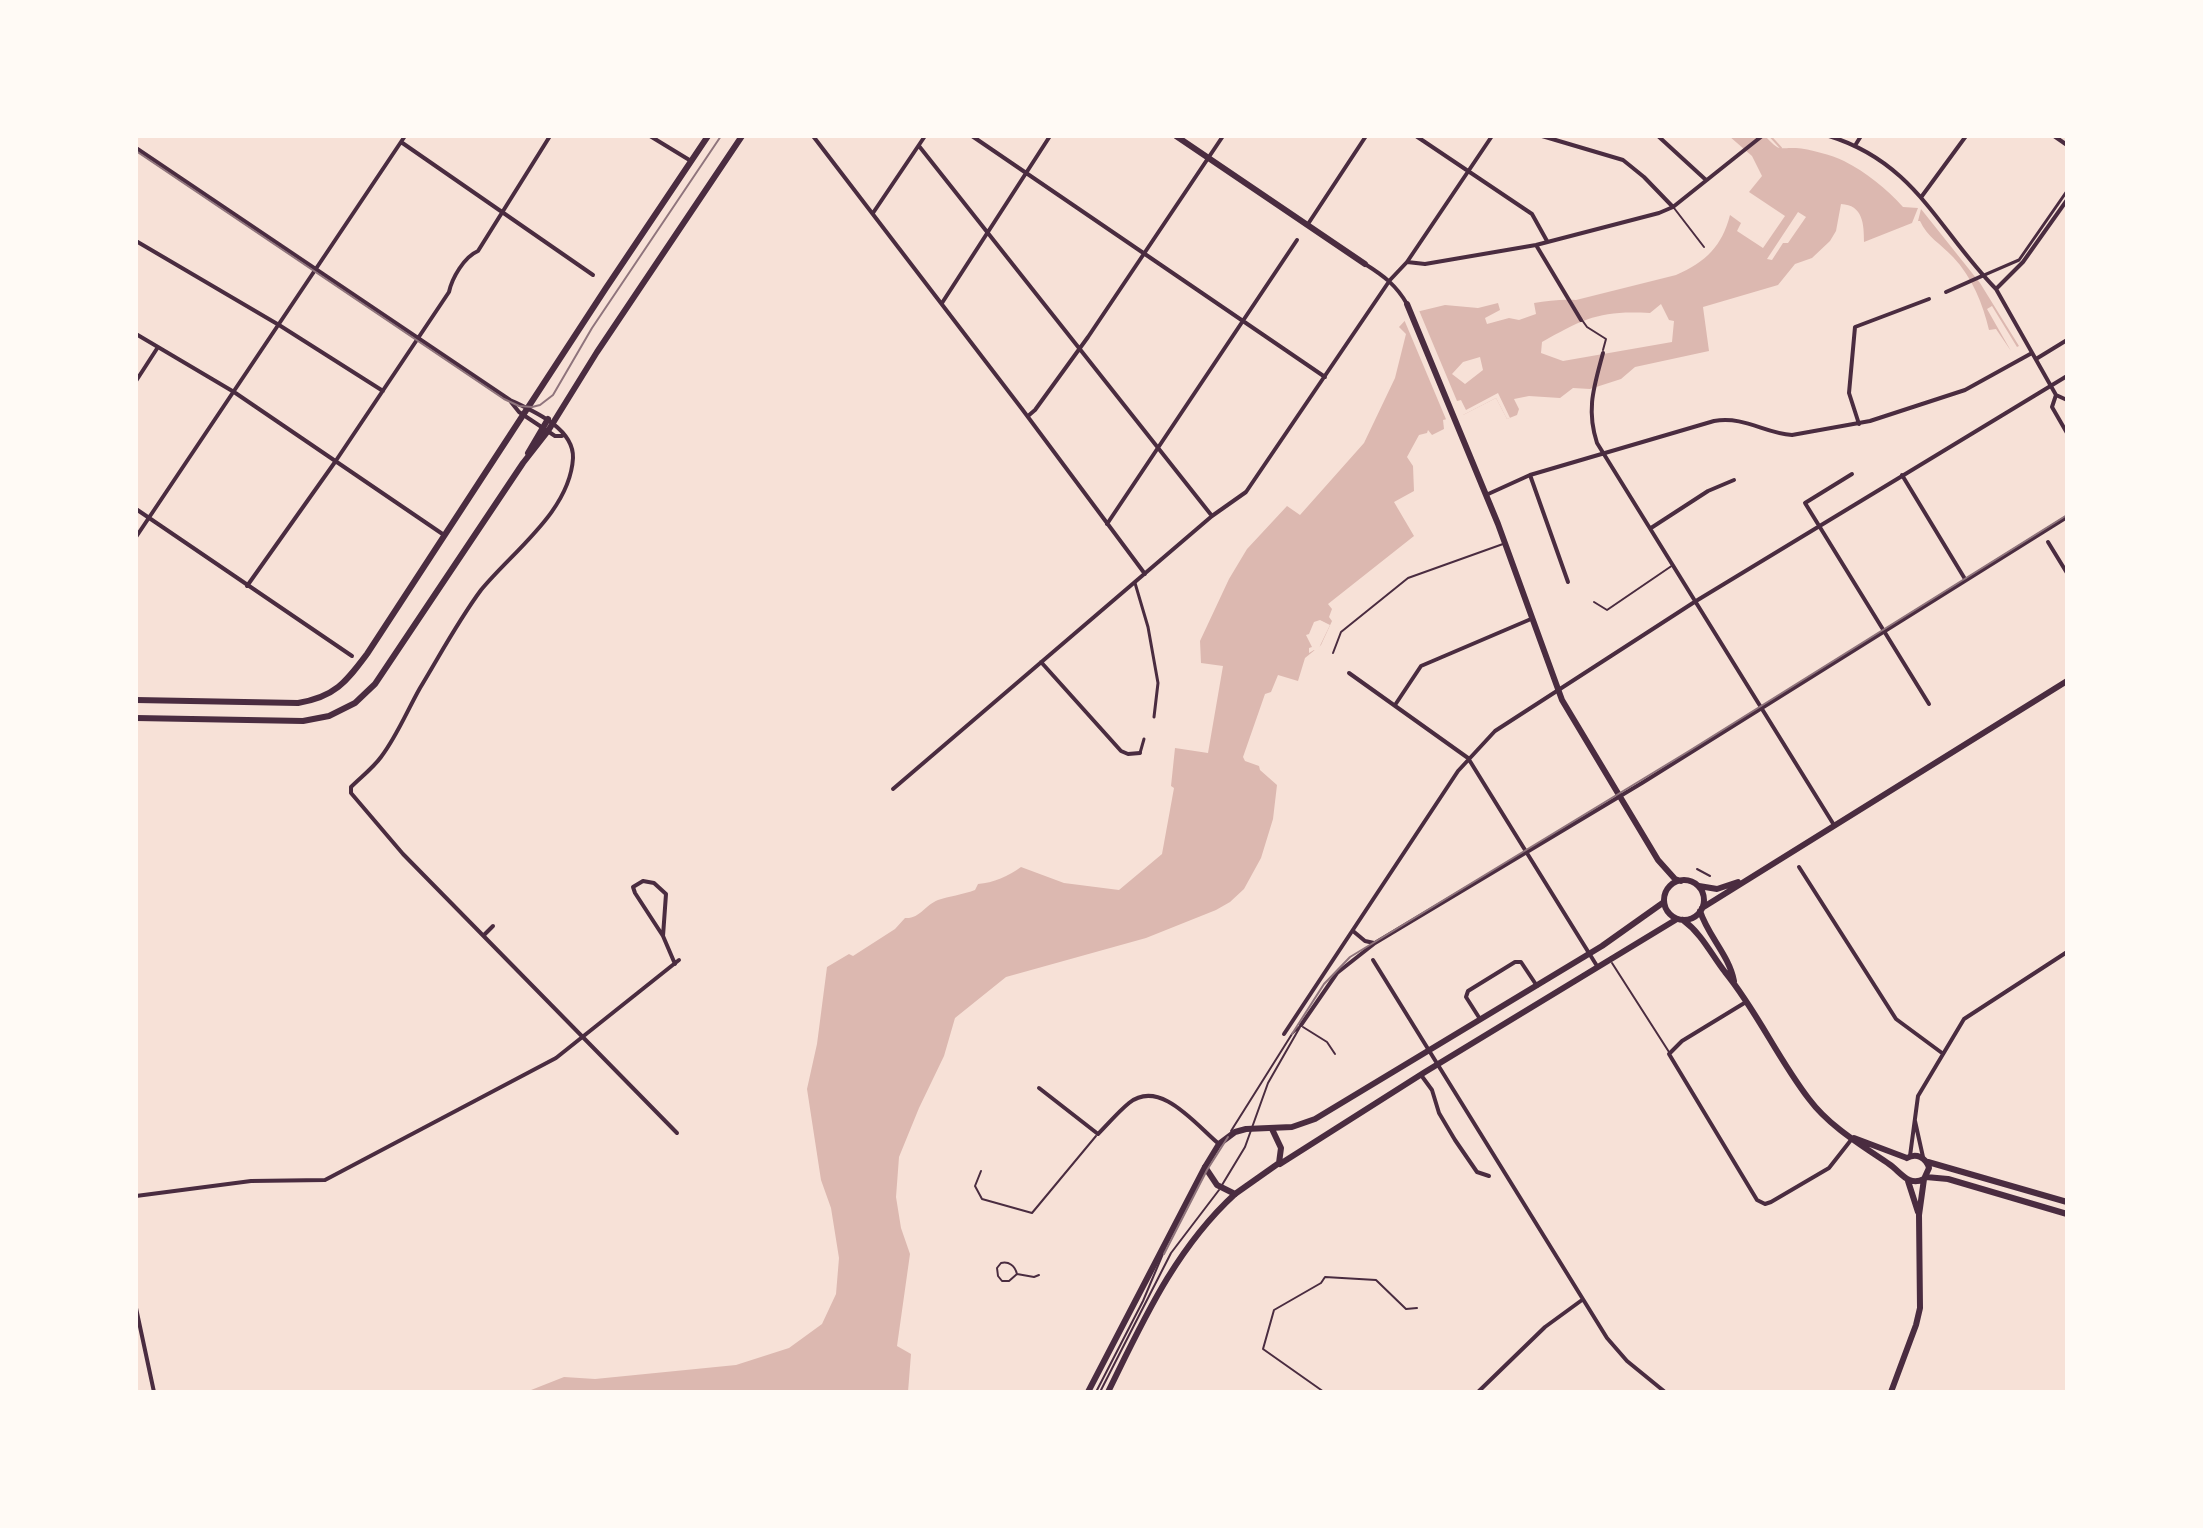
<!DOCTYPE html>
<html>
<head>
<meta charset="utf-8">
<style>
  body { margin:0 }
  #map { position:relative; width:2203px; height:1528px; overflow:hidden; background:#f7e1d7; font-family:Manrope,sans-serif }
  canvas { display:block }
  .frame { position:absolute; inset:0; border:138px solid #fffaf5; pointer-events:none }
</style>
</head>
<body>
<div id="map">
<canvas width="2203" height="1528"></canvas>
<div class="frame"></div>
</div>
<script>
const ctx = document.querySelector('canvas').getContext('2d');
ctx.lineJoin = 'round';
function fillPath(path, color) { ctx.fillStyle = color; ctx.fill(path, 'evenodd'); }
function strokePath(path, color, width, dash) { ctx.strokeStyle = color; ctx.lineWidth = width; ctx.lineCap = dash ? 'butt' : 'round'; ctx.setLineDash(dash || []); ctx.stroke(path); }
const water = new Path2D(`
  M1729,136H1765C1781,153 1778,147 1796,148C1809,149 1832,155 1844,161C1866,172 1887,189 1903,207L1918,208L1912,223L1864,242C1864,224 1863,205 1841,204L1836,231L1830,241L1812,258L1795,264L1778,285L1703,307L1709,351L1635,367L1621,379L1590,389L1573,388L1560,398L1529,396L1514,399L1519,409L1517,415L1507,419L1496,398L1463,415L1443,420L1444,429L1432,435L1428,430L1427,433L1419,435L1407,457L1413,466L1414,491L1394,502L1414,536L1328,604L1332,609L1329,617L1332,621L1321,645L1305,658L1298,681L1278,675L1271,692L1265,694L1243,757L1245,761L1259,766L1260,770L1277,785L1273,819L1261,858L1244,889L1230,902L1216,910L1146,938L1006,977L955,1018L944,1056L919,1108L899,1157L896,1197L901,1228L910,1254L897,1346L911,1354L908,1392H526L564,1377L595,1379L736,1365L789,1348L822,1324L836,1294L839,1258L831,1208L821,1180L807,1089L817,1044L827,967L849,954L853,956L895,929L905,918C920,919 925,905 938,900C949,896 962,895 975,890L978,884C993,883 1009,876 1021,867L1064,883L1119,890L1162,854L1174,788L1171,786L1175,748L1208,753L1223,666L1201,663L1200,641L1229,579L1247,549L1287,506L1300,515L1364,443L1395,378L1406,334L1399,327L1412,313L1445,305L1478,308L1498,303L1500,310L1485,318L1487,324L1509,318L1519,320L1536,314L1534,303C1547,301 1562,299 1576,300L1676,275C1706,262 1722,246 1730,215L1741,223L1737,231L1763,248L1785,216L1749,192L1762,176L1752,156ZM1798,212L1806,217L1788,243H1783L1772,260L1767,259ZM1661,304L1669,320L1674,321L1672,342L1563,361L1541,353L1542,342C1584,318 1601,310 1650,313ZM1480,357L1483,370L1465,384L1452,374L1463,362Z
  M1921,209L1980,283L2019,346L2017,347L1992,306L1987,309L2011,351L1996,329L1989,330C1983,304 1972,277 1953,257C1941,244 1927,237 1920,221H1918Z`);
const pier = new Path2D(`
  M1418,308L1457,401L1461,400L1466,410L1498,393L1510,418L1507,419L1496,398L1463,415L1464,419L1448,424L1403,317L1410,309Z
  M1320,620L1330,625L1317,652L1314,650L1309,653V648L1312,647L1306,635L1309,634L1314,622Z`);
const stream = new Path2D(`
  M1770,136L1781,148`);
const service = new Path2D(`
  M1674,208L1704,247
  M1582,320L1587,327L1606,339L1603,350
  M1594,602L1607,610L1673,565
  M1333,653L1341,632L1408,578L1503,544
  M1697,869L1710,876
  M1612,963L1669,1052
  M1303,1027L1327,1042L1335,1054
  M1231,1131L1292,1034L1300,1026
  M981,1171L975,1186L982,1199L1032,1213L1096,1136
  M1222,1185L1245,1147L1268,1083L1300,1027
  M1017,1274L1009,1281H1002L998,1276L997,1268L1001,1263C1009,1261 1015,1266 1017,1274L1034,1277L1039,1275
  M1096,1392L1143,1301L1165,1249
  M1100,1392L1171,1253L1219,1190
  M1324,1392L1263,1349L1274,1310L1321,1283L1325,1277L1376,1280L1406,1309L1417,1308`);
const pedestrian = new Path2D(`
  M1982,276L2019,260L2067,191
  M1135,583L1148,627L1158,683L1154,717
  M1140,753L1144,739`);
const minor = new Path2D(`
  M650,136L691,161
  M813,136L1022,409L1145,574
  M972,136L1325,377
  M1416,136L1532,214L1547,241
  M1542,136L1623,160L1644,177L1673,207
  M1658,136L1706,180
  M1829,136C1916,163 1938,230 1996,289L2056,395L2067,400
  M2054,136L2067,145
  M401,142L593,275
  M1856,144L1861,136
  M919,146L1212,516
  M136,148L510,400C533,411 574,428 573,458C570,511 513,551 481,590C458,621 440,655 420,688C407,711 397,736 381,757C373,768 361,777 351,787V793L403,854L677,1133
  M1922,196L1966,136
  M873,213L925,136
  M1308,224L1366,136
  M136,241L279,325L383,391
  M1536,245L1581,320
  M1407,262L1425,264L1536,245L1659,213L1673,207L1762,136
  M1365,264C1384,276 1396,285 1407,304
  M1996,289L2023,262L2067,200
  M1946,292L1982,276
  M942,303L1050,136
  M136,334L234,392L444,535
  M1603,353C1594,387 1586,409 1597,443L1834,825
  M2036,359L2067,340
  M136,381L158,347
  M2056,395L2052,407L2067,433
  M511,402L519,412L555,436H562
  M1028,416L1035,410L1088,337L1223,136
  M1859,424L1849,393L1855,327L1929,299
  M1852,474L1805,503L1929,704
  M1530,475L1568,582
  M1902,475L1965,579
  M1486,495L1530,475L1714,421C1745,416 1764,433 1792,435L1870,421L1965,390L2032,353
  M136,509L352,656
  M1107,524L1297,240
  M1651,528L1708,491L1734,480
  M136,537L405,136
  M2048,542L2067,573
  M247,586L335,462L449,292C452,278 464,257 478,251L550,136
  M1041,662L1121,751L1128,754L1140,753
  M1349,673L1468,758L1597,966
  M1395,705L1421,666L1531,619
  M893,789L1212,516L1246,492L1390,280L1407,262L1492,136
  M1799,867L1896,1019L1942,1053
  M1353,931L1365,941L1374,943
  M484,935L493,926
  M663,936L666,894L654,883L643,881L633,887L635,893L663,936L675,964
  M1373,960L1607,1338L1627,1361L1665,1392
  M1746,1002L1682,1041L1669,1054L1757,1200L1765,1204L1771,1202L1829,1168L1851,1140
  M1480,1019L1466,997L1468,991L1515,962H1521L1537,986
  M1301,1025L1337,973L1375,943L1642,783L2067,517
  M1284,1034L1458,771L1495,731L1696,601L2067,376
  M1421,1075L1432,1090L1439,1113L1455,1140L1477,1172L1489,1176
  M1039,1088L1098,1134C1108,1124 1118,1112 1129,1103C1160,1078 1196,1125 1219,1144
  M1915,1121L1923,1157
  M1910,1156L1918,1096L1964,1019L2067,952
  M136,1196L251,1181L325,1180L556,1058L679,960
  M136,1308L154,1392
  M1478,1392L1545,1327L1582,1300`);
const tertiary = new Path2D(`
  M1088,1392L1205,1167
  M1108,1392C1143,1321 1175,1249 1235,1194`);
const secondary = new Path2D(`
  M1176,136L1365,264
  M1407,304L1498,524L1562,700L1658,860L1675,879L1681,881
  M528,453L548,419
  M136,700L298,703C335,697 346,682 367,654L606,288L708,136
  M136,718L303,721L329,716L355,703L375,684L523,463L548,431L597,352L742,136
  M1664 900a20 20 0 1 1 40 0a20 20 0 1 1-40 0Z
  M1699,886L1717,889L1738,882
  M1702,908L2067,681
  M1700,911C1708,936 1729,955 1734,981
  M1683,920C1702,934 1711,954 1725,972C1757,1011 1778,1059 1809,1099C1829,1126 1861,1145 1889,1164C1901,1172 1908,1187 1924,1179
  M1272,1129L1281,1148L1279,1163L1235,1194L1217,1185L1205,1167L1219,1144L1235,1132L1246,1129L1292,1127L1315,1119L1602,946L1664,902
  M1854,1138L1907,1158
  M1928,1162L2067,1202
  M1280,1164L1425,1072L1677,919
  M1926,1177L1948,1179L2067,1214
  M1908,1181L1918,1212
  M1891,1392L1916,1325L1920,1308L1919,1215L1924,1179L1929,1168C1926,1157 1916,1153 1907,1158`);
const tram = new Path2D(`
  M136,151L504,399L519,406L532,407L540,405L553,395L592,328L721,136
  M1292,1034L1324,984L1350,957L1689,751L2067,515
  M1164,1254L1207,1170L1228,1137`);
fillPath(water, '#dcb8b0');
fillPath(pier, '#f7e1d7');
strokePath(stream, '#dcb8b0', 2);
strokePath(service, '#4a2c40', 2);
strokePath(pedestrian, '#4a2c40', 3);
strokePath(minor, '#4a2c40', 4);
strokePath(tertiary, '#4a2c40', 6);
strokePath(secondary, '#4a2c40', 6);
strokePath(tram, '#8f747c', 2);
</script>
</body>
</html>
